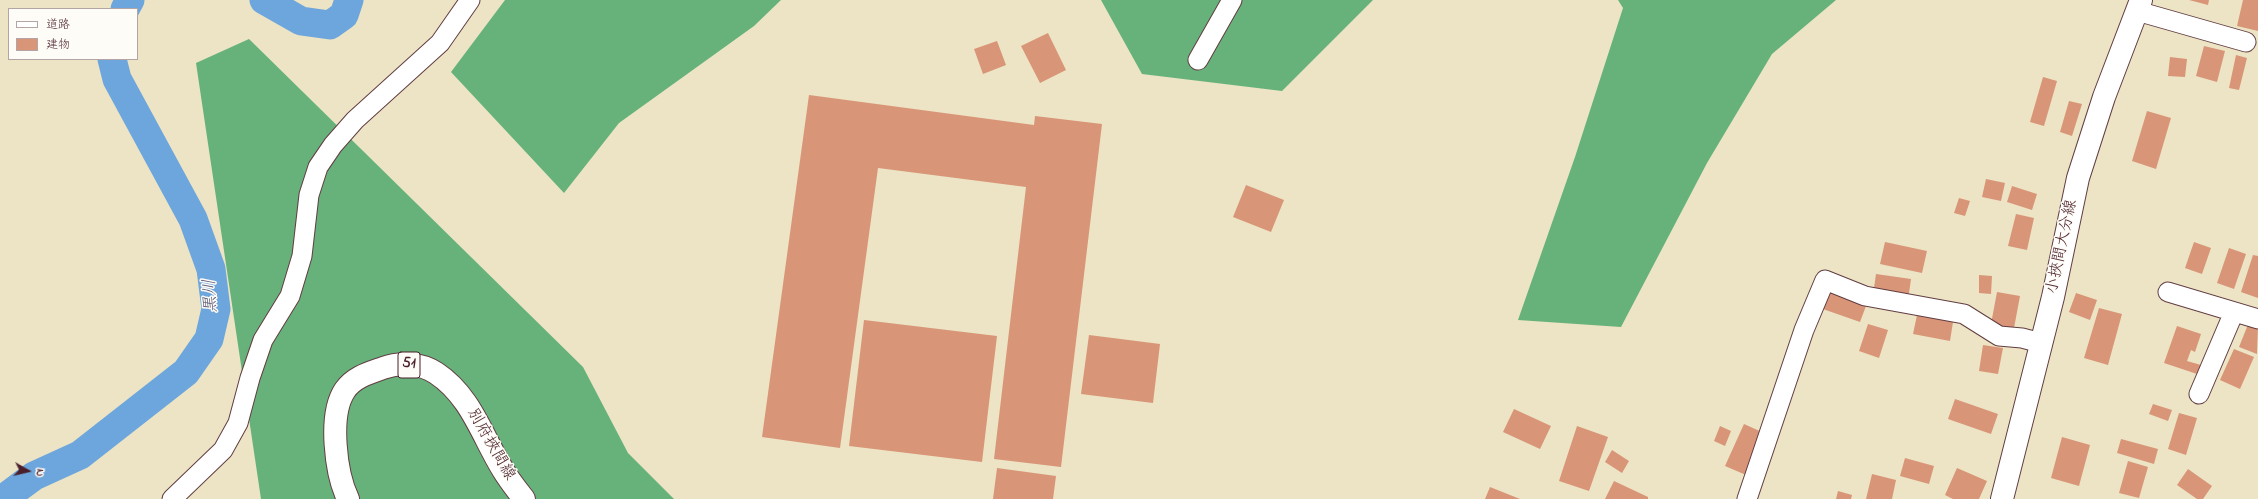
<!DOCTYPE html>
<html>
<head>
<meta charset="utf-8">
<style>
  body { margin:0 }
  #map { position:relative; width:2258px; height:499px; overflow:hidden; background:#ece4c4; font-family:"Indie Flower","Klee One",sans-serif }
  canvas { display:block }
  .legend { position:absolute; left:8px; top:8px; width:130px; height:52px; box-sizing:border-box; background:#fdfcf7; border:1px solid #b5a4a5; margin:0; padding:5px 7px; list-style:none; font-size:12px; color:#4a1f2b }
  .legend li { display:flex; align-items:center; gap:8px; height:20px }
  .legend b { width:20px; border:1px solid #b5a4a5 }
  .north { position:absolute; left:8px; top:451px; width:40px; height:40px; -webkit-text-stroke:3px #fdfcf7; paint-order:stroke; rotate:98deg; font-size:11px; font-weight:700; line-height:16px; text-align:center; color:#4a1f2b }
  .north::after { content:''; display:block; margin:auto; width:14px; height:18px; background:#4a1f2b; clip-path:polygon(50% 0,100% 100%,50% 72%,0 100%) }
</style>
</head>
<body>
<div id="map">
<canvas width="2258" height="499"></canvas>
<ul class="legend">
<li><b style="height:5px;background:#fff"></b>道路</li>
<li><b style="height:11px;background:#d99578"></b>建物</li>
</ul>
<div class="north">N</div>
</div>
<script>
const ctx = document.querySelector('canvas').getContext('2d');
ctx.lineJoin = 'round';
function fillPath(path, color) { ctx.fillStyle = color; ctx.fill(path, 'evenodd'); }
function strokePath(path, color, width, dash) { ctx.strokeStyle = color; ctx.lineWidth = width; ctx.lineCap = dash ? 'butt' : 'round'; ctx.setLineDash(dash || []); ctx.stroke(path); }
function write(font, color, halo, rows, align = 'center') {
  ctx.font = font + ' "Indie Flower","Klee One",sans-serif'; ctx.lineWidth = 3; ctx.setLineDash([]); ctx.textBaseline = 'middle'; ctx.strokeStyle = halo; ctx.fillStyle = color; for (const [text, x, y, turn = 0] of rows) {
    ctx.save(); ctx.translate(x, y); ctx.rotate((+turn || 0) * Math.PI / 180); ctx.textAlign = isNaN(turn) ? turn : align; if (halo) ctx.strokeText(text, 0, 0); ctx.fillText(text, 0, 0); ctx.restore();
  }
}
const forest = new Path2D(`
  M505,0H781L754,26L619,123L564,193L451,72Z
  M1101,0H1373L1282,91L1142,74Z
  M1618,0H1836L1772,54L1707,163L1621,327L1518,320L1575,157L1623,8Z
  M249,39L583,367L628,453L674,499H261L196,63Z`);
const river = new Path2D(`
  M264,0L301,21L330,25L344,15L349,0
  M125,9L130,0
  M3,499L34,476L80,455L186,372L209,339L216,309L211,269L193,219L117,79L112,59`);
const building = new Path2D(`
  M2189,0H2209L2208,5Z
  M2243,0H2258V31L2237,26Z
  M1048,33L1066,70L1040,83L1021,46Z
  M997,41L1006,65L983,74L974,49Z
  M2204,46L2225,51L2217,82L2196,76Z
  M2236,55L2247,58L2239,90L2229,88Z
  M2170,57L2187,59L2185,77L2168,76Z
  M2043,77L2057,81L2044,126L2030,122Z
  M809,95L1034,125L1035,116L1102,124L1061,467L994,459L1026,187L878,168L840,448L762,437Z
  M2069,101L2082,104L2072,136L2060,132Z
  M2147,111L2171,118L2156,169L2132,161Z
  M1986,179L2005,183L2001,201L1982,197Z
  M1246,185L1284,200L1271,232L1233,217Z
  M2012,186L2037,194L2032,210L2007,202Z
  M1959,198L1970,201L1965,216L1954,213Z
  M2016,214L2034,218L2027,250L2008,246Z
  M1885,242L1927,251L1922,273L1880,264Z
  M2194,242L2211,248L2202,274L2185,268Z
  M2229,248L2246,254L2234,289L2217,283Z
  M2253,255L2258,256V298L2241,292Z
  M1876,274L1911,279L1908,300L1873,295Z
  M1979,275L1992,276L1991,294L1979,293Z
  M1826,291L1866,306L1860,322L1820,308Z
  M1997,292L2020,296L2014,328L1991,324Z
  M2076,293L2097,300L2090,320L2069,312Z
  M2099,308L2122,314L2108,365L2084,358Z
  M1917,315L1953,322L1950,341L1913,334Z
  M864,320L997,336L982,462L849,446Z
  M2249,322L2258,326L2257,354L2239,347Z
  M1868,324L1888,330L1879,358L1859,351Z
  M2177,326L2201,334L2195,352L2191,350L2187,361L2201,365L2197,374L2164,363Z
  M1089,335L1160,344L1153,403L1081,394Z
  M1983,345L2003,348L1998,374L1979,371Z
  M2234,349L2254,357L2240,389L2220,380Z
  M1955,399L1998,414L1991,434L1948,419Z
  M2153,404L2172,410L2168,421L2149,414Z
  M1514,409L1551,426L1540,449L1503,432Z
  M2179,413L2197,418L2186,455L2168,449Z
  M1744,424L1764,433L1746,475L1725,466Z
  M1577,426L1608,437L1589,491L1559,481Z
  M1720,426L1731,431L1725,446L1714,441Z
  M2062,437L2090,445L2079,486L2051,478Z
  M2121,439L2158,449L2154,464L2117,453Z
  M1612,450L1629,461L1622,473L1605,462Z
  M1905,458L1934,466L1929,484L1900,476Z
  M2128,461L2148,467L2139,498L2119,493Z
  M997,468L1056,476L1053,499H993Z
  M1957,468L1987,481L1979,499H1953L1945,495Z
  M2188,469L2212,486L2203,499H2197L2177,485Z
  M1872,474L1896,480L1892,499H1866Z
  M1614,481L1648,497V499H1605Z
  M1490,487L1520,499H1485Z
  M1838,491L1852,495L1851,499H1836Z`);
const minor = new Path2D(`
  M2137,11L2246,42
  M1198,60L1232,0
  M2168,292L2258,319
  M2199,394L2234,312
  M172,499L223,450L238,423L250,378L263,340L290,296L302,256L309,195L318,167L333,145L355,120L440,43L470,0
  M1747,499L1804,330L1825,280L1865,296L1964,314L1999,336L2022,338L2041,343`);
const secondary = new Path2D(`
  M2002,499L2053,297L2078,178L2104,97L2141,0`);
const primary = new Path2D(`
  M348,499C336,474 328,415 345,390C354,377 369,373 383,368C400,362 421,363 436,373C471,396 482,436 503,470C509,480 517,490 524,499`);
const shields = [
  [409,365,22]
];
const shieldNames = [
  ["51",409,365]
];
const streetNames = [
  ["小挾間大分線",2063,247,-78],
  ["別府挾間線",490,445,60]
];
const waterNames = [
  ["黒川",212,296,-93]
];
fillPath(forest, '#66b27a');
strokePath(river, '#6da6dc', 29);
fillPath(building, '#d99578');
strokePath(minor, '#623d42', 21);
strokePath(secondary, '#623d42', 24);
strokePath(primary, '#623d42', 24);
strokePath(minor, '#fff', 19);
strokePath(secondary, '#fff', 22);
strokePath(primary, '#fff', 22);
for (const [x, y, w] of shields) { const box = new Path2D(); box.roundRect(x - w / 2, y - 13, w, 26, 3); ctx.fillStyle = '#fdfcf7'; ctx.fill(box); strokePath(box, '#4a1f2b', 1); }
write('bold 15px', '#4a1f2b', null, shieldNames);
write('16px', '#4a1f2b', '#fdfcf7', streetNames);
write('italic 17px', '#585572', '#fdfcf7', waterNames);
</script>
</body>
</html>
